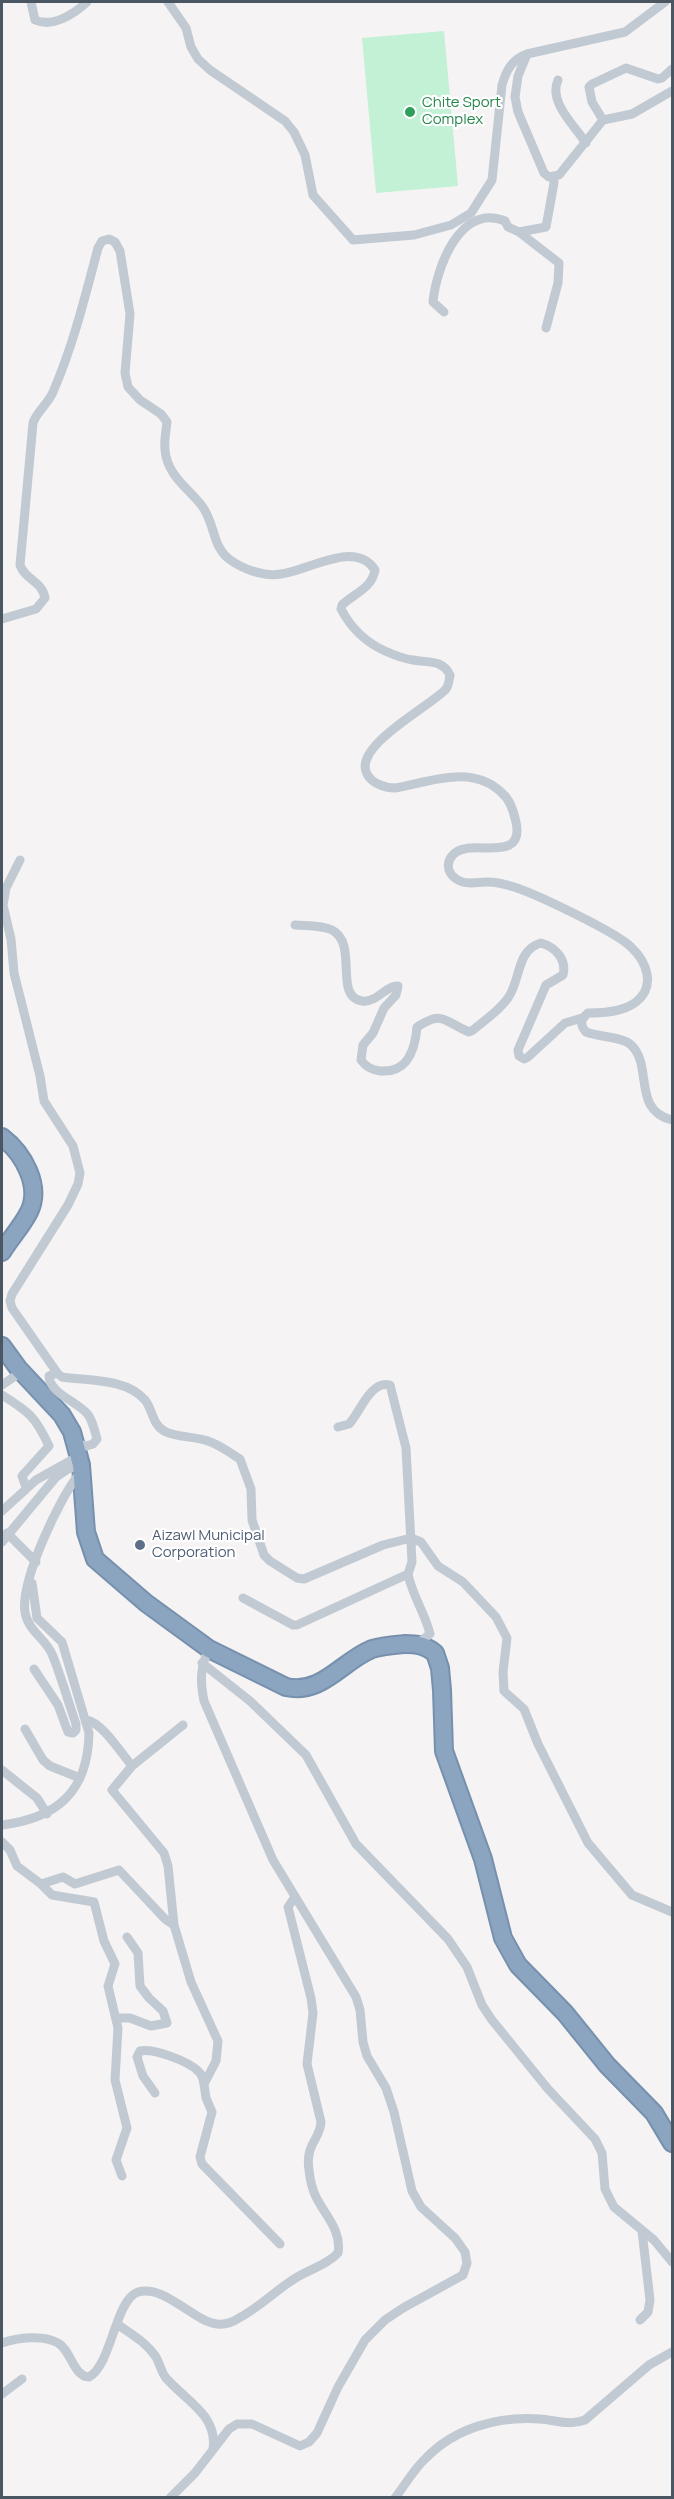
<!DOCTYPE html>
<html>
<head>
<meta charset="utf-8">
<style>
  body { margin:0 }
  #map { position:relative; width:674px; height:2499px; overflow:hidden; background:#f5f3f3; font-family:Manrope,sans-serif }
  canvas { display:block }
  .frame { position:absolute; inset:0; border:3px solid #4a5661; pointer-events:none }
</style>
</head>
<body>
<div id="map">
<canvas width="674" height="2499"></canvas>
<div class="frame"></div>
</div>
<script>
const ctx = document.querySelector('canvas').getContext('2d');
ctx.lineJoin = 'round';
function fillPath(path, color) { ctx.fillStyle = color; ctx.fill(path, 'evenodd'); }
function strokePath(path, color, width, dash) { ctx.strokeStyle = color; ctx.lineWidth = width; ctx.lineCap = dash ? 'butt' : 'round'; ctx.setLineDash(dash || []); ctx.stroke(path); }
function write(font, color, halo, rows, align = 'center') {
  ctx.font = font + ' Manrope,sans-serif'; ctx.lineWidth = 4.5; ctx.setLineDash([]); ctx.textBaseline = 'middle'; ctx.strokeStyle = halo; ctx.fillStyle = color; for (const [text, x, y, turn = 0] of rows) {
    ctx.save(); ctx.translate(x, y); ctx.rotate((+turn || 0) * Math.PI / 180); ctx.textAlign = isNaN(turn) ? turn : align; if (halo) ctx.strokeText(text, 0, 0); ctx.fillText(text, 0, 0); ctx.restore();
  }
}
const green = new Path2D(`
  M444,31L458,186L376,193L362,38Z`);
const street = new Path2D(`
  M31,2L35,20C53,28 74,14 87,2
  M168,2L186,28L191,47L198,59L210,70L285,121L294,132L305,155L313,195L353,240L414,235L451,225L471,213L492,180L502,85C506,71 512,59 527,54L625,32L665,2
  M527,54L518,76L515,97L518,112L544,173L549,177L559,175L603,120L632,114L672,91
  M558,80C548,102 575,126 586,143
  M603,120L592,102L589,87L592,84L626,68L658,79L662,78L672,69
  M519,232L559,263L558,283L546,328
  M444,312L433,302C436,269 460,202 505,221L508,227L519,232L546,227L554,183L553,177
  M2,619L36,609L45,598C42,581 25,580 20,565L33,423C37,411 48,404 53,392C73,346 85,297 98,248L102,241L109,239L115,242L120,251L130,314L125,373L128,387L140,400L161,414L167,422C166,431 164,441 165,450C167,475 188,488 202,506C215,523 212,546 229,559C242,569 264,577 281,574C308,571 355,539 375,570C372,588 355,593 342,605L341,609C351,628 365,642 385,651C394,655 404,659 413,660C428,663 442,659 450,675C449,680 449,685 446,689C431,706 352,746 367,774C372,783 384,788 395,788C430,782 473,763 503,794C510,800 514,813 516,822C524,859 484,844 464,849C446,853 442,873 460,881C469,885 477,882 487,882C496,882 505,884 514,887C536,894 616,932 631,947C647,962 656,986 636,1002C623,1012 604,1013 588,1013C581,1019 579,1024 586,1032C599,1037 622,1037 630,1044C654,1064 631,1110 672,1120
  M20,860L6,888L3,905L11,939L14,973L40,1076L44,1101L73,1146L80,1173L78,1184L68,1205L12,1294L10,1301L12,1308L58,1374L62,1377C88,1381 126,1378 145,1400C153,1410 152,1424 164,1431C177,1438 195,1436 208,1441C220,1445 230,1453 240,1459L251,1489L252,1520L264,1555L270,1561L297,1578L304,1579L383,1545L411,1538L421,1542L438,1566L463,1582L496,1617L507,1638L503,1672L504,1691L524,1709L538,1744L588,1843L632,1895L672,1912
  M295,925C307,926 321,925 332,930C359,944 333,997 362,1001C377,1003 386,985 398,986L396,995L384,1008L373,1033L363,1045L361,1060C366,1067 371,1070 380,1071C408,1073 415,1050 417,1027C443,1010 443,1021 469,1032L473,1030C485,1020 499,1011 508,998C521,980 516,950 541,943C555,947 567,959 563,975L546,985L518,1050L519,1056L524,1059L528,1057L565,1023L582,1018
  M58,1374H53L49,1376C50,1395 80,1402 89,1416C93,1423 95,1431 97,1439L93,1444L86,1446L75,1443
  M2,1385L21,1372
  M2,1395C29,1412 35,1416 49,1446L22,1476L26,1487
  M2,1511L36,1480L79,1456
  M7,1533L36,1562
  M2,1542L56,1477L68,1469L81,1465
  M408,1574C412,1595 425,1613 430,1634L417,1644
  M243,1598L293,1625H297L408,1574L412,1562L406,1448L390,1385C370,1380 360,1413 349,1424L338,1427
  M202,1663L250,1701L306,1755L356,1844L448,1939L467,1967L482,2005L492,2020L548,2089L595,2139L602,2153L605,2189L614,2207L654,2240L672,2262
  M34,1669L58,1705L68,1732L73,1733L76,1730V1724C68,1701 61,1676 52,1654C45,1638 28,1631 25,1612C20,1582 60,1496 80,1473
  M86,1720C102,1722 121,1753 132,1766
  M25,1729L43,1760L50,1766L80,1778
  M2,1770L37,1798L47,1814
  M2,1825C57,1818 88,1792 89,1733L62,1642L37,1618L32,1583
  M2,1842L10,1850L17,1866L41,1884L63,1877L75,1884L119,1870L165,1919L174,1925L191,1982L218,2041L216,2061L204,2084L206,2098L212,2112L200,2157L202,2164L280,2244
  M41,1884L52,1895L94,1902L104,1941L115,1964L108,1986L118,2028L115,2080L127,2128L116,2160L122,2176
  M174,1925L168,1866L164,1853L112,1790L132,1766L183,1725
  M116,2018H130L151,2026L167,2023L163,2011L149,1998L140,1986L138,1953L127,1937
  M155,2093L143,2076L137,2057L140,2051C153,2048 188,2061 198,2071C202,2074 203,2079 204,2084
  M640,2320L648,2312L650,2300L642,2231
  M117,2324C131,2334 146,2342 156,2357C160,2364 161,2372 166,2378C185,2400 218,2415 213,2449
  M2,2343C17,2338 43,2334 58,2343C71,2350 73,2376 89,2377C112,2364 115,2300 138,2292C164,2284 193,2321 217,2324C225,2325 233,2322 239,2318C258,2308 273,2293 291,2281C306,2270 326,2266 338,2253C342,2231 325,2215 316,2197C312,2189 310,2179 309,2170C305,2144 320,2140 321,2122L307,2064L313,2013L311,1998L288,1907L295,1897
  M2,2394L22,2379
  M170,2498L195,2473L229,2429L237,2424H252L300,2446L309,2442L317,2433L338,2387L365,2340L385,2320L403,2308L463,2275L467,2263L465,2252L455,2238L421,2207L412,2191L394,2112L386,2088L367,2056L363,2042L360,2010L356,1997L273,1860L204,1701C200,1681 200,1667 209,1649
  M395,2498C405,2485 414,2469 426,2458C455,2428 498,2416 540,2419C555,2420 569,2426 585,2420L649,2365L672,2352`);
const highway = new Path2D(`
  M2,1137C23,1153 42,1186 29,1212C22,1226 10,1239 2,1252
  M2,1346L18,1368L62,1415L72,1432L81,1465L86,1532L95,1559L146,1603L209,1649L286,1687C322,1695 342,1661 372,1649C382,1646 394,1645 405,1644C417,1644 425,1645 435,1653L440,1668L442,1690L444,1751L483,1859L503,1938L518,1965L565,2013L607,2065L654,2113L672,2143`);
const markers = [
  [410,112,6,"#2e9e5b"],
  [140,1545,6,"#5c6f8a"]
];
const leisureNames = [
  ["Chite Sport",422,103],
  ["Complex",422,120]
];
const serviceNames = [
  ["Aizawl Municipal",152,1536],
  ["Corporation",152,1553]
];
fillPath(green, '#c3f1d5');
strokePath(highway, '#7690ad', 20);
strokePath(street, '#c1cad2', 9);
strokePath(highway, '#8ba5c1', 16);
for (const [x, y, r, color] of markers) { const dot = new Path2D(); dot.arc(x, y, r, 0, 2 * Math.PI); ctx.fillStyle = color; ctx.fill(dot); strokePath(dot, '#fff', 2); }
write('15px', '#27864d', '#fff', leisureNames, 'left');
write('15px', '#4e5e75', '#fff', serviceNames, 'left');
</script>
</body>
</html>
